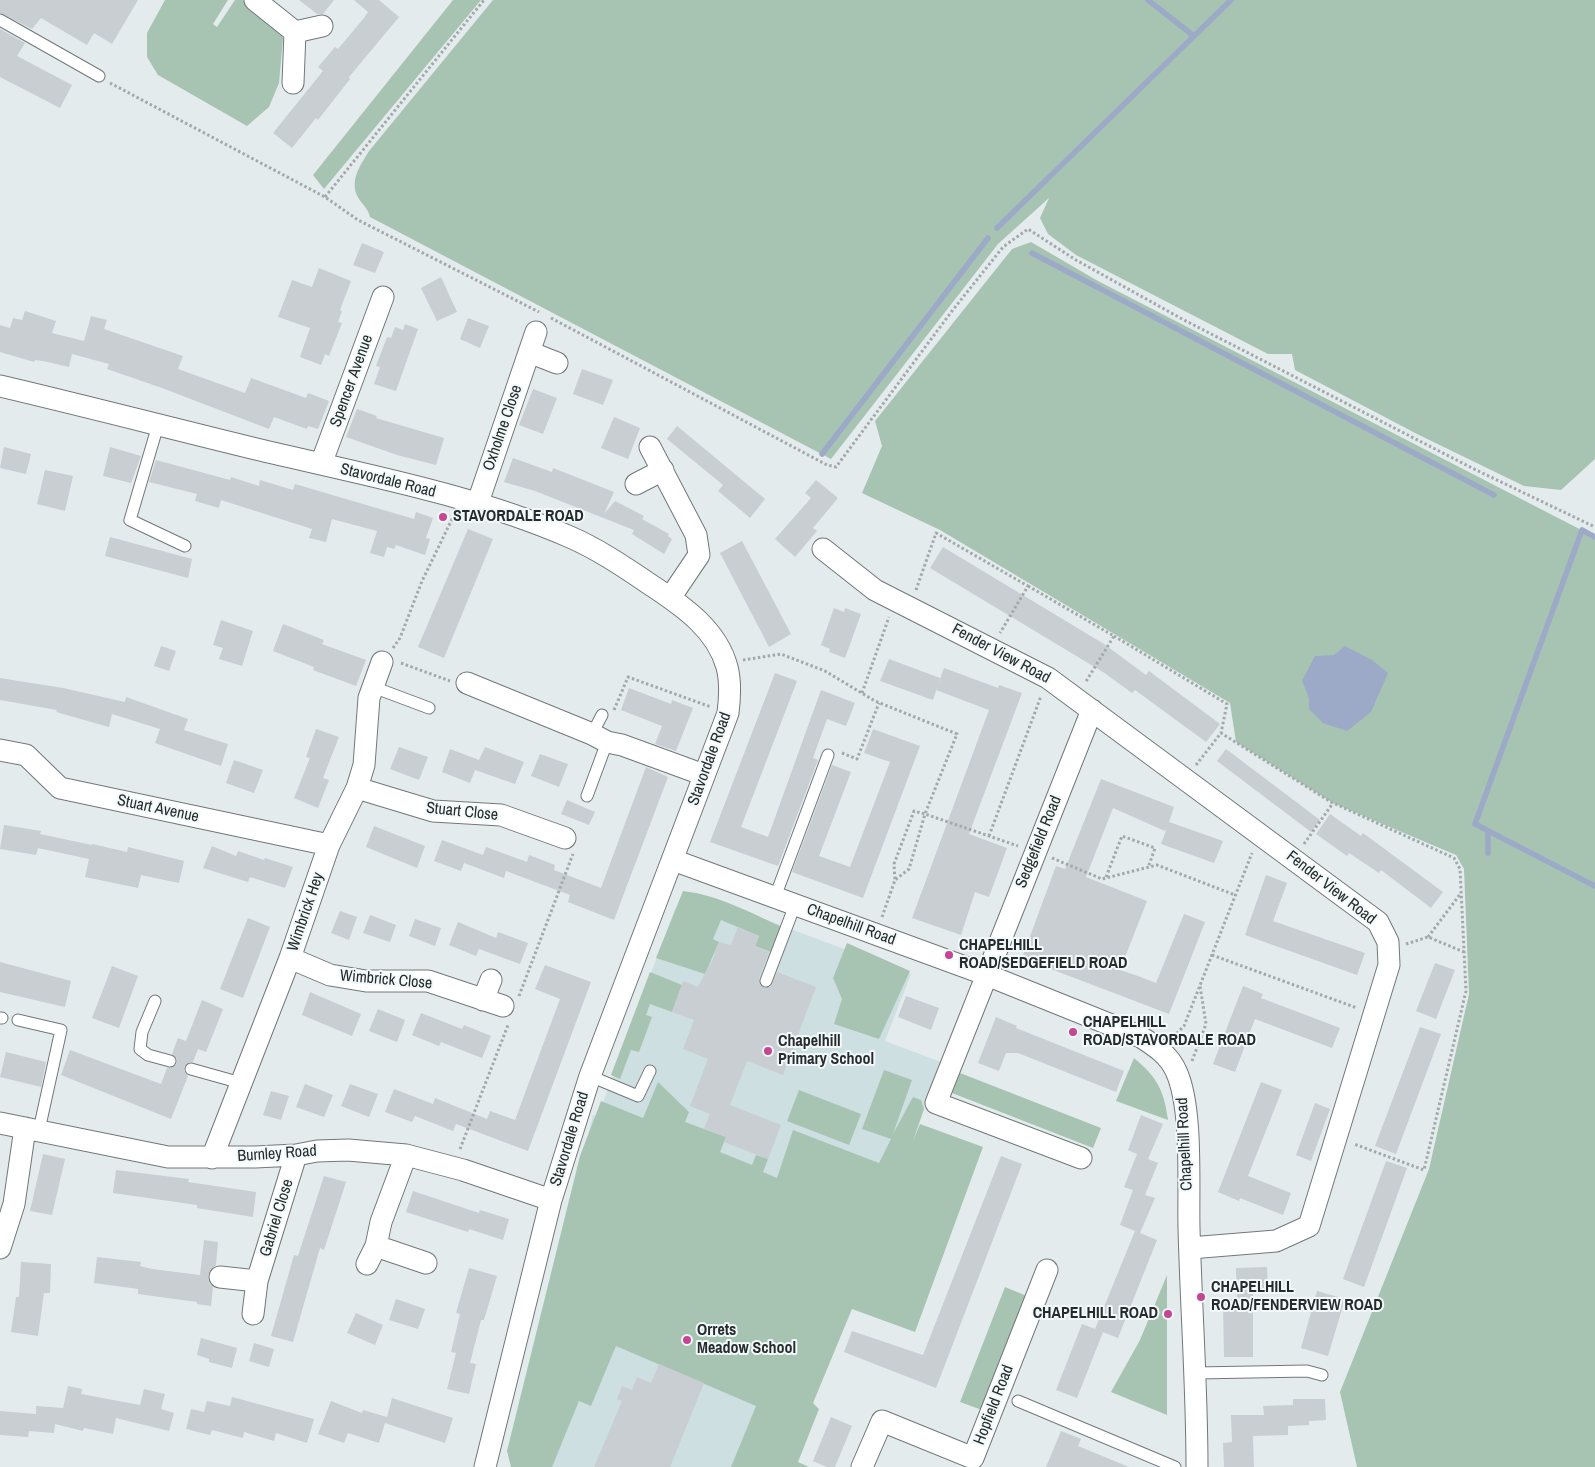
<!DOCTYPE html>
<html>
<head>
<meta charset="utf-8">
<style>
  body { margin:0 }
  canvas { display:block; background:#e3ebed }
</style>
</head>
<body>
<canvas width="1595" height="1467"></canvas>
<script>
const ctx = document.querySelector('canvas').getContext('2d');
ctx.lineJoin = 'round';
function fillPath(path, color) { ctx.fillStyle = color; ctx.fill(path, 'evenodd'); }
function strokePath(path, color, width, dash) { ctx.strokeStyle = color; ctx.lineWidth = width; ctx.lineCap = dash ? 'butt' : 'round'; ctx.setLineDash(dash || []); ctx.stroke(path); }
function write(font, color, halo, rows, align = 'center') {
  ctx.font = font + ' "Archivo Narrow",sans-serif'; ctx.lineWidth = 4; ctx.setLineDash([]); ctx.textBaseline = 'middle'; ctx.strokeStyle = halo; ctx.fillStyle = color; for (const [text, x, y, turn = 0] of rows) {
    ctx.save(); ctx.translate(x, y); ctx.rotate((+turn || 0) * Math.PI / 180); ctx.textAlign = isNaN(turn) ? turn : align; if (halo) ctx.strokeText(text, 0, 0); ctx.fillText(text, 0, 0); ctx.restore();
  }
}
const built = new Path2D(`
  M700,895L911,974L885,1041L941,1062L882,1224L788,1467H513L511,1456L593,1115L598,1116L675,909Z`);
const green = new Path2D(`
  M165,0H228L213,24L217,27L235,0H243L280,31L283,38L279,83L269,107L247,126L158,75L147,57V33Z
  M453,0H481L324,189L313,175Z
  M493,0H1595V459L1561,490L1524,486L1419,435L1295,370L1292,354H1268L1076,255L1048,234L1040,218L1049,198L998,244L831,459L370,217C368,207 359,202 356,193C351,177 362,163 369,151Z
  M1031,242L1098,281L1595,537V1467H1357L1340,1392L1429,1169L1469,994L1464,869L1456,855L1333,803L1236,742L1230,703L940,530L862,493L882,446L875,421L1012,249Z
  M683,891C718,895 749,912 782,927L771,952L755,946L759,936L721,920L713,939L719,942L705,974L656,958Z
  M847,943L910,971L879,1039L834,1024L842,999L833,978Z
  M650,972L682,985L672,1012L650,1004L646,1015L652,1017L639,1052L631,1050L620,1079L611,1075Z
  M1134,1058C1157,1077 1164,1090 1168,1120L1116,1101Z
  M884,1070L912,1080L893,1134L913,1097L921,1100L924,1109L913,1141L920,1124L983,1147L915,1332L852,1309L813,1403L819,1409L798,1462L809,1467H731L756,1406L616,1346L591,1406L579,1401L552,1467H511L507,1451L580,1156L601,1101L643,1118L658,1082L689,1112L685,1122L726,1137L720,1152L752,1165L756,1155L768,1159L763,1172L777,1178L793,1130L879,1163L891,1139L862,1129Z
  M960,1073L1101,1128L1093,1148L952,1093Z
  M799,1090L861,1114L849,1145L787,1121Z
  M1167,1275V1415L1111,1392L1140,1340Z
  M1005,1287L1027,1296L982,1410L960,1402Z`);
const water = new Path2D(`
  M1345,646L1372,660L1388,673L1371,712L1347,731L1323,723L1309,709V698L1302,681L1315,656L1334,655Z`);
const stream = new Path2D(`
  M1148,0L1194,36
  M997,228L1231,0
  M1032,253L1494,495
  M822,454L988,238
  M1595,537L1582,530L1475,824L1595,886
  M1488,831V853`);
const building = new Path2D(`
  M0,0H138L112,44L94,33L87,45L41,18L32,29L0,13Z
  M299,0H334L323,14H317Z
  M354,0H379L399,17L349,77L350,79L318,120L316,118L292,148L273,133L323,71L318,67L335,47L338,49L364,18L368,12Z
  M0,29L25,43L17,56L72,85L60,108L0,77Z
  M362,243L384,252L375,273L353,265Z
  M319,268L351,281L340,310L342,311L338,322L342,323L329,356L325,354L321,365L300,357L310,328L278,317L292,280L312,287Z
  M441,277L457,312L437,321L421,288Z
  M25,311L56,321L52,333L84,341L91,316L107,320L104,329L183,356L178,369L245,393L251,378L306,398L308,393L329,401L318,429L308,426L307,429L274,417L269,429L162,388L107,369L109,364L72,354L69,367L43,361L35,360L34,362L0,352V325L10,328L13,318L22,320Z
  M468,318L489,326L480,348L460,339Z
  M405,324L418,329L396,391L374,384L380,367L376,366L387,337L391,338L395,327L403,330Z
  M582,369L613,380L603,405L573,394Z
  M533,389L557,398L543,434L519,425Z
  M357,409L377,416L376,418L444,438L436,465L397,455L346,437Z
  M614,417L640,428L628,459L601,448Z
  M677,426L765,499L750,518L718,491L723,485L667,439Z
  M4,447L31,454L26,474L0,468Z
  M110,447L141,456L131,483L103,476Z
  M513,458L552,472L553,468L614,492L604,514L615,501L644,516L642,519L669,534L668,536L672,539L664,554L632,534L634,530L535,491L504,482Z
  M156,460L230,480L231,477L259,486L260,480L293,490L295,484L414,519L416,512L433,518L426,538L430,539L425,555L396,545L394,549L387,547L384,557L370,553L377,531L332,519L326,542L309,538L312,529L221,500L219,508L195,501L197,494L149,482Z
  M45,470L73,476L65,511L37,504Z
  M816,480L838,498L813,528L817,531L795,557L775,539L811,498L805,493Z
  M468,529L493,539L444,658L418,647Z
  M110,537L192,559L188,578L105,556Z
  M742,541L791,634L769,647L720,553Z
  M943,547L1104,644L1146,675L1149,671L1220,724L1206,742L1135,690L1132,693L1103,672L930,568Z
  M834,608L844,612L845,608L861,614L845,658L829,652L830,649L821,645Z
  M221,620L253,631L242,666L219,659L223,648L213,645Z
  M283,624L324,640L322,644L366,660L356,686L313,670L314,667L273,651Z
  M161,646L176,651L169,671L154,666Z
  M889,659L940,678L933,700L880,681Z
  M944,668L998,688L999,685L1022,693L969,834L1007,848L989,897L975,892L961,935L912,918L989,710L936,690Z
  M775,673L797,681L741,827L768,837L821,690L855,703L846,726L827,719L813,758L818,760L778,866L710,842Z
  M0,678L63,688L125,702L126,697L188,719L184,730L228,744L221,766L155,743L160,729L112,714L109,727L56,712L57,710L0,700Z
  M629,688L671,704L672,700L693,708L676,751L655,744L662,726L621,710Z
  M316,729L339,737L323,778L329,780L318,808L294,798L310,758L306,757Z
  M873,729L920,746L863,898L792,872L832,765L851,772L819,856L850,867L890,762L864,753Z
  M399,747L428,757L419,780L390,769Z
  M485,747L524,762L515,784L475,770L470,783L442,772L450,749L479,760Z
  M1226,749L1320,820L1311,832L1217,761Z
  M540,754L568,764L559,787L531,776Z
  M234,760L263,770L254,793L226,783Z
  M646,767L668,777L614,920L568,902L570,895L506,871L504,878L464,863L461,871L434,861L442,840L483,855L486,847L527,862L529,855L555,865L554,870L601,888Z
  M1101,779L1174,807L1169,822L1223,841L1214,863L1161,844L1167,828L1165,831L1113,808L1086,877L1147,901L1120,970L1138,976L1156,983L1184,914L1205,922L1169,1014L1022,958L1056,866L1065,869Z
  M567,800L595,812L589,825L561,814Z
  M1330,814L1361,836L1363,833L1443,892L1431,908L1381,870L1379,873L1349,853L1347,856L1316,834Z
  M4,825L41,831L40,834L92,845V844L127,852L128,847L184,861L179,883L141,875L138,888L85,877L89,859L38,848L36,855L0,849Z
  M374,826L425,846L417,868L366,847Z
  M212,846L236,856L238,851L264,860L265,858L293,867L285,888L250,877L248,882L203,868Z
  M1266,875L1287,883L1273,921L1365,953L1357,975L1245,935Z
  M340,911L357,917L349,940L331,933Z
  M370,915L396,925L390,942L363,933Z
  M248,918L270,927L243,998L220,989Z
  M415,919L441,928L435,946L409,936Z
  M458,922L496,938L498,932L528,943L520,964L479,949L476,956L449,945Z
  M738,927L759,936L755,946L769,952L759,978L761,986L770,987L777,972L816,987L783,1075L747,1061L730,1105L781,1125L768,1159L724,1142L726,1137L704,1129L710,1114L690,1106L708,1059L683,1049L694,1020L672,1012L683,981L698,987L713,959L719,942L731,945Z
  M0,962L71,981L65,1007L0,992Z
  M1435,963L1455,970L1436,1019L1416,1011Z
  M545,965L591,982L528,1151L456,1124L453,1131L415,1116L412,1122L385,1112L394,1089L433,1104L435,1098L487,1119L490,1111L515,1120L560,999L535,989Z
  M112,966L138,976L119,1028L92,1018Z
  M1243,986L1263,994L1261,998L1340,1028L1332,1048L1255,1019L1235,1072L1213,1064Z
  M310,992L361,1014L352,1036L302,1015Z
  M906,996L939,1008L931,1030L898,1017Z
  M202,1000L223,1009L206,1052L198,1049L193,1062H189L184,1067V1071L188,1076L171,1119L61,1075L70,1050L161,1084L167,1068H172L177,1063V1059L172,1054L178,1038L186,1041Z
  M378,1009L405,1020L397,1042L369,1031Z
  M421,1013L462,1029L464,1025L491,1036L482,1058L441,1042L439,1046L412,1035Z
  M996,1017L1017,1026L1016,1028L1124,1071L1116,1092L1018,1053H1006L999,1071L978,1063Z
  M1420,1027L1441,1034L1396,1154L1375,1146Z
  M6,1052L46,1062L41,1087L0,1077Z
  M1261,1082L1282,1090L1248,1176L1291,1193L1283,1215L1240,1198L1239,1201L1218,1192Z
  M305,1084L333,1095L324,1117L296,1107Z
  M350,1084L378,1094L369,1117L341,1106Z
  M271,1091L289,1096L281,1120L263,1115Z
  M1315,1103L1330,1109L1311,1161L1296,1155Z
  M1141,1115L1163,1124L1148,1159L1158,1163L1145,1195L1155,1198L1140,1233L1157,1240L1118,1338L1095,1329L1135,1231L1120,1225L1133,1190L1124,1187L1137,1154L1128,1150Z
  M43,1154L65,1159L52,1215L30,1211Z
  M1001,1156L1022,1164L936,1388L844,1352L852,1331L923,1355Z
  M1386,1161L1407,1168L1364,1287L1343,1279Z
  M116,1170L189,1179L188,1182L256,1192L253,1217L197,1208V1205L113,1193Z
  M324,1176L346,1182L324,1250L320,1248L293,1342L271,1336L294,1255L298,1256Z
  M413,1191L479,1213L480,1210L509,1219L503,1240L469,1229L468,1232L406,1212Z
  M204,1240L218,1242L216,1265L208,1275L209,1282L213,1287L211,1306L197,1304V1302L138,1294V1289L94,1283L97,1257L141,1262L140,1266L152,1269L200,1275Z
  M21,1262L51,1264L50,1293H44L38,1336L11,1332L16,1297H19Z
  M1267,1267L1268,1292L1253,1293V1357H1224L1223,1299H1237L1236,1268Z
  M469,1268L497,1276L484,1320H481L470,1363L476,1364L469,1394L447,1389L456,1353L451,1352L460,1314L456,1313Z
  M1317,1291L1345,1299L1328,1356L1301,1348Z
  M396,1299L425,1309L418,1329L389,1320Z
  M356,1313L383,1325L375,1345L347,1333Z
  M1082,1324L1103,1332L1077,1398L1056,1390Z
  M201,1338L237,1348L232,1368L209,1362V1359L197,1355Z
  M254,1343L274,1349L269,1367L249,1361Z
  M659,1364L704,1383L670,1467H594L622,1401L617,1399L622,1386L632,1390L637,1377L651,1383Z
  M68,1386L82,1389L81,1394L140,1405L144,1389L165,1394L161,1409L174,1413L169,1431L116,1418L113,1434L84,1428L83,1431L55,1424L54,1433L29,1431L28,1437L0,1435V1411L36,1414V1406L63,1408Z
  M232,1397L314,1419L307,1443L276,1433L274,1441L244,1432L243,1438L212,1430L210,1435L186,1429L191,1409L204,1412L207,1401L230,1406Z
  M392,1398L453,1418L445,1443L385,1423L379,1443L348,1433L344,1443L318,1434L331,1401L362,1413L363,1410L387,1417Z
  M1293,1399H1325L1326,1420L1309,1421V1425L1288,1426V1435L1253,1436L1254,1467H1224L1223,1443L1232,1442L1231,1415H1264L1263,1406L1293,1405Z
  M831,1417L852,1426L835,1467H827L813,1461Z
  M1061,1431L1081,1439L1078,1446L1129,1467H1046Z`);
const path = new Path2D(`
  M110,83L325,197L358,220L539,312
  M325,197L484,0
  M551,318L827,465L836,467L952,311L1003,247L1028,229L1076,260L1184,320L1476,470L1595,527
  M1028,586L1114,636L1085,683
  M916,590L936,533L1028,586L1000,633
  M1114,636L1227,704L1221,733
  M393,648L400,638L422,581L454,515
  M743,660L781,654L825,671L875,701L957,734L925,814L1018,846
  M401,663L450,681
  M862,693L889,617
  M614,710L628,677L711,707
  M842,753L857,759L879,703
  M1196,765L1221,733L1331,802L1454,858L1460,869L1466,991L1424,1170L1354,1144
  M989,836L1041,696
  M1304,844L1333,803
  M1052,858L1102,879L1157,865L1235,895
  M1106,877L1122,836L1155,848L1148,868
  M882,917L895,880L909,869L925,814L914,811L894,864L895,880
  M1428,937L1461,893
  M1406,944L1428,937L1464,952
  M1212,955L1357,1008
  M519,996L573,854
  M1173,1037L1184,1026L1252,853
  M1192,1061L1206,1024L1200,986
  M460,1149L508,1025`);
const service = new Path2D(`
  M0,20L99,76
  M158,425L130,520L185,546
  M373,687L429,708
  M592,734L602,715
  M587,796L607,742
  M775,897L828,755
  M766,981L795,905
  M155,1001L142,1032L140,1049L148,1055L170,1061
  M0,1018H2
  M18,1020L61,1030L39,1130
  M191,1069L241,1083
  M590,1076L638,1096L650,1071
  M1196,1373L1307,1371L1322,1375
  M1018,1401L1175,1467`);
const minor = new Path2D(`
  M255,0L295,32L293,83
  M295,32L322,26
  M529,352L557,363
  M0,386C85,406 170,428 256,449C361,474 471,494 570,537C600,550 627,569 654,587C684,607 717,630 727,667C731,682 730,697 728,713L590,1076L551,1200L485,1467
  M650,447L696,535L699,555L670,598
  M321,464L383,297
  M636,484L663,470
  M477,505L536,332
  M823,549L875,590L1048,678L1378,922L1388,942L1389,965L1309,1226L1276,1241L1190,1248
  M467,683L592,734L607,742L622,745L704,775
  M0,750L26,755L60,788L329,845
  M357,788L433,811L501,815L565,838
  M673,860L987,975L1141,1037C1155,1046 1169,1055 1176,1071C1193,1107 1188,1186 1189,1228C1191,1308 1197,1387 1197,1467
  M290,958L330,975L366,981H428L503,1006
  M483,1000L491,980
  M0,1123L168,1157H255L296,1155L317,1151L348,1150L406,1155L463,1170L551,1200
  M212,1158L290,958L329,845L357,788L364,765L369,698L382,662
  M1081,1158L936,1103L1092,710
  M376,1246L426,1263
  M0,1248L14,1204L25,1128
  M367,1264L376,1246L381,1222L406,1155
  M220,1277L257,1281L296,1155
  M253,1314L257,1281
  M862,1467L882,1421L973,1458L1047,1270`);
const markers = [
  [443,517,5,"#c54692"],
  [949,955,5,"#c54692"],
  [1073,1032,5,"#c54692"],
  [768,1051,5,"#c54692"],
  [1201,1297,5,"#c54692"],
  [1168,1314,5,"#c54692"],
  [687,1340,5,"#c54692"]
];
const streetNames = [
  ["Spencer Avenue",352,381,-70],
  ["Oxholme Close",503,428,-71],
  ["Stavordale Road",388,481,14],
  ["Fender View Road",1001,654,28],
  ["Stavordale Road",710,759,-70],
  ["Stuart Avenue",158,809,12],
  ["Stuart Close",462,812,6],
  ["Sedgefield Road",1039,842,-68],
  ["Fender View Road",1331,888,38],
  ["Wimbrick Hey",306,912,-71],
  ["Chapelhill Road",851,925,20],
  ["Wimbrick Close",386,980,5],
  ["Stavordale Road",570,1139,-73],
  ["Chapelhill Road",1185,1144,-93],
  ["Burnley Road",277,1154,-4],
  ["Gabriel Close",277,1218,-73],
  ["Hopfield Road",994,1405,-69]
];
const poiNames = [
  ["STAVORDALE ROAD",453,517],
  ["CHAPELHILL",959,946],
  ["ROAD/SEDGEFIELD ROAD",959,964],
  ["CHAPELHILL",1083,1023],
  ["ROAD/STAVORDALE ROAD",1083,1041],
  ["Chapelhill",778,1042],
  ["Primary School",778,1060],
  ["CHAPELHILL",1211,1288],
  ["ROAD/FENDERVIEW ROAD",1211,1306],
  ["CHAPELHILL ROAD",1158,1314,"right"],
  ["Orrets",697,1331],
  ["Meadow School",697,1349]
];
fillPath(built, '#cedfe1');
fillPath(green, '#a7c4b3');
fillPath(water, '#9ca9c7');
strokePath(stream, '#9ca9c7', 5.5);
fillPath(building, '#c8ced2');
strokePath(service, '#71787a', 13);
strokePath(minor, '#71787a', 23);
strokePath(path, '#a3a9ab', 3, [2.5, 2.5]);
strokePath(service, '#fff', 11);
strokePath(minor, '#fff', 21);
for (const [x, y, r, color] of markers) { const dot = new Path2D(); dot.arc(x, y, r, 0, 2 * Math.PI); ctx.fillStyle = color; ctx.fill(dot); strokePath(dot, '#f1f9fa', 2); }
write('16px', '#282b2c', '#f1f9fa', streetNames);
write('bold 16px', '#282b2c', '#f1f9fa', poiNames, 'left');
</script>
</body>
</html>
